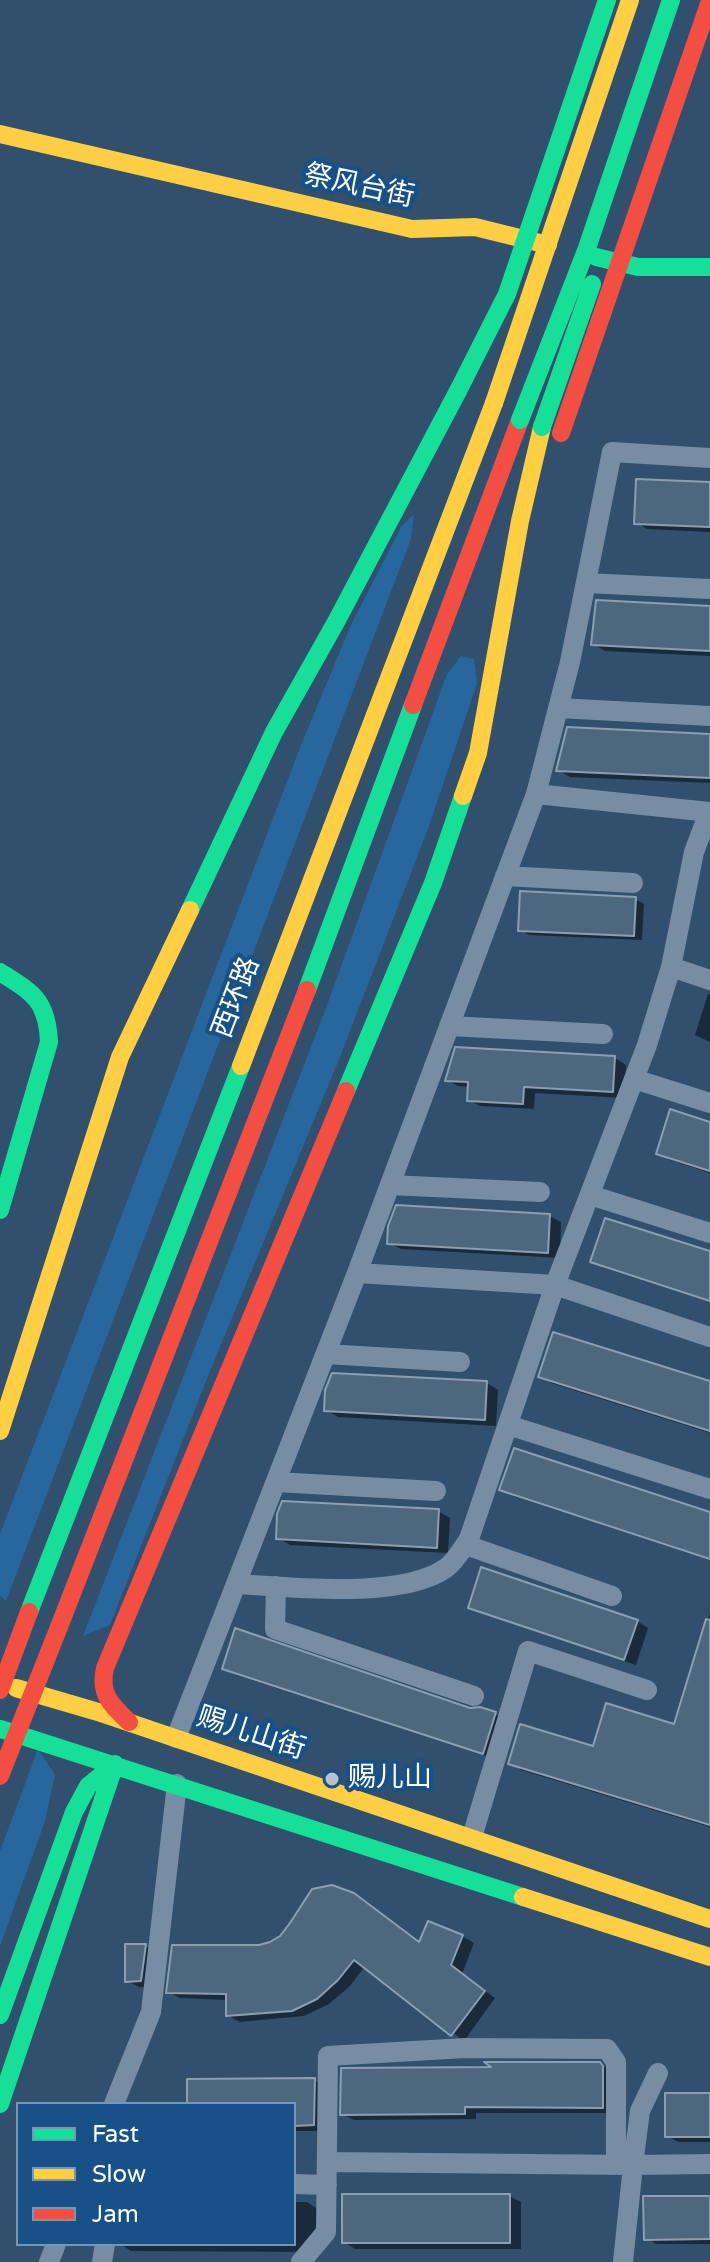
<!DOCTYPE html>
<html>
<head>
<meta charset="utf-8">
<style>
  body { margin:0 }
  #map { position:relative; width:710px; height:2262px; overflow:hidden; background:#30506e; font-family:"Varela Round",sans-serif }
  canvas { display:block }
  .legend { position:absolute; left:16px; top:2102px; width:280px; height:144px; box-sizing:border-box; background:#175187; border:2px solid #7497b7; margin:0; padding:10px 14px; list-style:none; font-size:24px; color:#fff }
  .legend li { display:flex; align-items:center; gap:16px; height:40px }
  .legend b { width:40px; border:2px solid #7497b7 }
</style>
</head>
<body>
<div id="map">
<canvas width="710" height="2262"></canvas>
<ul class="legend">
<li><b style="height:10px;background:#16e098"></b>Fast</li>
<li><b style="height:10px;background:#ffcf43"></b>Slow</li>
<li><b style="height:10px;background:#f24e42"></b>Jam</li>
</ul>
</div>
<script>
const ctx = document.querySelector('canvas').getContext('2d');
ctx.lineJoin = 'round';
function fillPath(path, color) { ctx.fillStyle = color; ctx.fill(path, 'evenodd'); }
function strokePath(path, color, width, dash) { ctx.strokeStyle = color; ctx.lineWidth = width; ctx.lineCap = dash ? 'butt' : 'round'; ctx.setLineDash(dash || []); ctx.stroke(path); }
function write(font, color, halo, rows, align = 'center') {
  ctx.font = font + ' "Varela Round","Noto Sans SC",sans-serif'; ctx.lineWidth = 8; ctx.setLineDash([]); ctx.textBaseline = 'middle'; ctx.strokeStyle = halo; ctx.fillStyle = color; for (const [text, x, y, turn = 0] of rows) {
    ctx.save(); ctx.translate(x, y); ctx.rotate((+turn || 0) * Math.PI / 180); ctx.textAlign = isNaN(turn) ? turn : align; if (halo) ctx.strokeText(text, 0, 0); ctx.fillText(text, 0, 0); ctx.restore();
  }
}
const green = new Path2D(`
  M414,514L411,539L6,1601L0,1596V1534L301,745L350,627L401,527Z
  M461,656L474,659L477,683L428,829L338,1062L208,1376L110,1625L83,1636L326,1008L447,674Z
  M38,1749L55,1775L45,1821L0,1946V1851Z`);
const shadow = new Path2D(`
  M710,484V532L647,529L636,522Z
  M710,608V656L605,651L593,644Z
  M710,736V783L570,777L558,770Z
  M635,899L644,904L642,940L529,935L520,930Z
  M708,994H710V1042L695,1035Z
  M615,1058L626,1065L624,1098L535,1093L534,1109L480,1106L469,1100V1087L458,1086L447,1080Z
  M710,1124V1173L670,1160L658,1153Z
  M550,1216L561,1222L560,1258L401,1249L389,1243Z
  M710,1253V1302L604,1268L593,1262Z
  M540,1376L710,1384V1433L551,1383Z
  M487,1383L498,1390L496,1426L338,1417L326,1410Z
  M502,1489L710,1514V1560L513,1496Z
  M438,1511L450,1518L448,1553L290,1545L278,1538Z
  M470,1607L637,1621L648,1628L636,1665L482,1613Z
  M710,1613V1827L521,1770L510,1763L594,1748L676,1726Z
  M224,1668L495,1714L507,1721L495,1759L236,1675Z
  M365,1902L421,1943L462,1936L474,1943L462,1974L495,1998L464,2041L365,1966L350,1986L329,2004L304,2016L239,2022L228,2015V2000L180,1998L168,1992L259,1947Z
  M145,1946L157,1953L153,1987H139L127,1981Z
  M600,2064L612,2071L614,2113H476V2119L354,2120L342,2114L496,2069Z
  M314,2080L326,2087L325,2131H294V2104H189Z
  M710,2095V2142H678L667,2136Z
  M509,2196L521,2202V2249H355L344,2242Z
  M710,2198V2244H656L646,2238Z
  M294,2202H307L318,2209V2241L309,2252L131,2251L120,2244H294Z`);
const building = new Path2D(`
  M636,479L710,482V527L634,524Z
  M596,600L710,606V651L591,645Z
  M567,727L710,734V778L556,771Z
  M520,891L636,897L634,936L518,931Z
  M455,1047L615,1056L613,1092L524,1087L523,1104L467,1101L468,1082L445,1081Z
  M670,1109L710,1122V1171L656,1154Z
  M396,1205L550,1214L548,1253L387,1244L388,1226Z
  M605,1218L710,1251V1301L590,1262Z
  M553,1332L710,1381V1431L538,1377Z
  M332,1373L487,1381L485,1420L324,1411L325,1390Z
  M514,1448L710,1512V1559L499,1490Z
  M282,1501L439,1509L437,1548L276,1539L277,1514Z
  M481,1567L638,1620L624,1660L468,1608Z
  M706,1619L710,1620V1825L508,1764L520,1724L593,1746L606,1703L674,1724Z
  M235,1628L470,1708L480,1707L496,1712L483,1754L222,1669Z
  M332,1885L354,1893L419,1942L428,1921L463,1935L451,1965L485,1991L451,2036L354,1960L338,1980L317,1999L292,2011L226,2016V1994L166,1993L172,1945H259L270,1942L280,1936L290,1923L312,1889Z
  M125,1944H146L141,1981L125,1982Z
  M484,2062H600L603,2066V2108L465,2107V2114L340,2115L341,2068L491,2067Z
  M315,2078L314,2125L294,2126V2104H187V2079Z
  M665,2093H710V2137H665Z
  M342,2194H510V2243H342Z
  M643,2196H710V2239L644,2240Z`);
const street = new Path2D(`
  M586,583L710,589
  M558,708L710,716
  M536,794L710,812
  M505,876L633,883
  M671,967L710,980
  M449,1026L603,1034
  M634,1079L710,1103
  M390,1185L540,1192
  M590,1195L710,1233
  M357,1273L555,1285L710,1337
  M326,1354L460,1362
  M508,1425L710,1489
  M276,1482L436,1491
  M466,1545L612,1596
  M236,1584C290,1587 401,1600 446,1568C455,1562 462,1549 469,1539L555,1285L647,1045L671,967L694,852L709,812
  M276,1586L275,1629L474,1696
  M176,1738L357,1273L536,794L570,662L612,452L710,458
  M472,1837L528,1651L647,1690
  M114,2104L151,2012L177,1784
  M327,2162L633,2165L640,2111L658,2073
  M294,2184L327,2185
  M49,2262L56,2244
  M102,2262L105,2244
  M301,2262L326,2232L328,2056L465,2048L607,2049L616,2062V2165
  M623,2262L633,2165L710,2164`);
const fast = new Path2D(`
  M596,257L638,267H710
  M190,910L274,732L336,622L458,391
  M0,972C33,993 47,1000 49,1042L0,1210
  M307,990L413,705
  M346,1091L433,883L463,796
  M29,1612L241,1066
  M1,1729L523,1897
  M0,2015L74,1812L88,1786L114,1765
  M0,2104L115,1764`);
const slow = new Path2D(`
  M0,134L412,229L475,227L548,245
  M463,796L478,753L520,521L542,427
  M241,1066L494,403
  M0,1431L120,1057L190,910
  M16,1688L98,1712L710,1919
  M523,1897L710,1957`);
const jam = new Path2D(`
  M413,705L520,420
  M59,1627L307,990
  M129,1722C111,1705 99,1694 105,1668L346,1091`);
const fastBridge = new Path2D(`
  M458,391L507,294L607,0
  M520,420L587,248L671,0
  M542,427L592,284`);
const slowBridge = new Path2D(`
  M494,403L630,0`);
const jamBridge = new Path2D(`
  M561,433L710,1
  M0,1690L29,1612
  M0,1776L59,1627`);
const markers = [
  [332,1779,8,"#b7c2cc"]
];
const streetNames = [
  ["祭风台街",359,187,12],
  ["西环路",237,998,-69],
  ["赐儿山街",251,1734,18]
];
const poiNames = [
  ["赐儿山",348,1779]
];
fillPath(green, '#28669e');
fillPath(shadow, '#0007');
fillPath(building, '#4d677e');
strokePath(building, '#8b9fb1', 2);
strokePath(street, '#778da3', 20);
strokePath(fast, '#16e098', 18);
strokePath(slow, '#ffcf43', 18);
strokePath(jam, '#f24e42', 18);
strokePath(fastBridge, '#16e098', 18);
strokePath(slowBridge, '#ffcf43', 18);
strokePath(jamBridge, '#f24e42', 18);
for (const [x, y, r, color] of markers) { const dot = new Path2D(); dot.arc(x, y, r, 0, 2 * Math.PI); ctx.fillStyle = color; ctx.fill(dot); strokePath(dot, '#175187', 3); }
write('28px', '#fff', '#175187', streetNames);
write('28px', '#fff', '#175187', poiNames, 'left');
</script>
</body>
</html>
